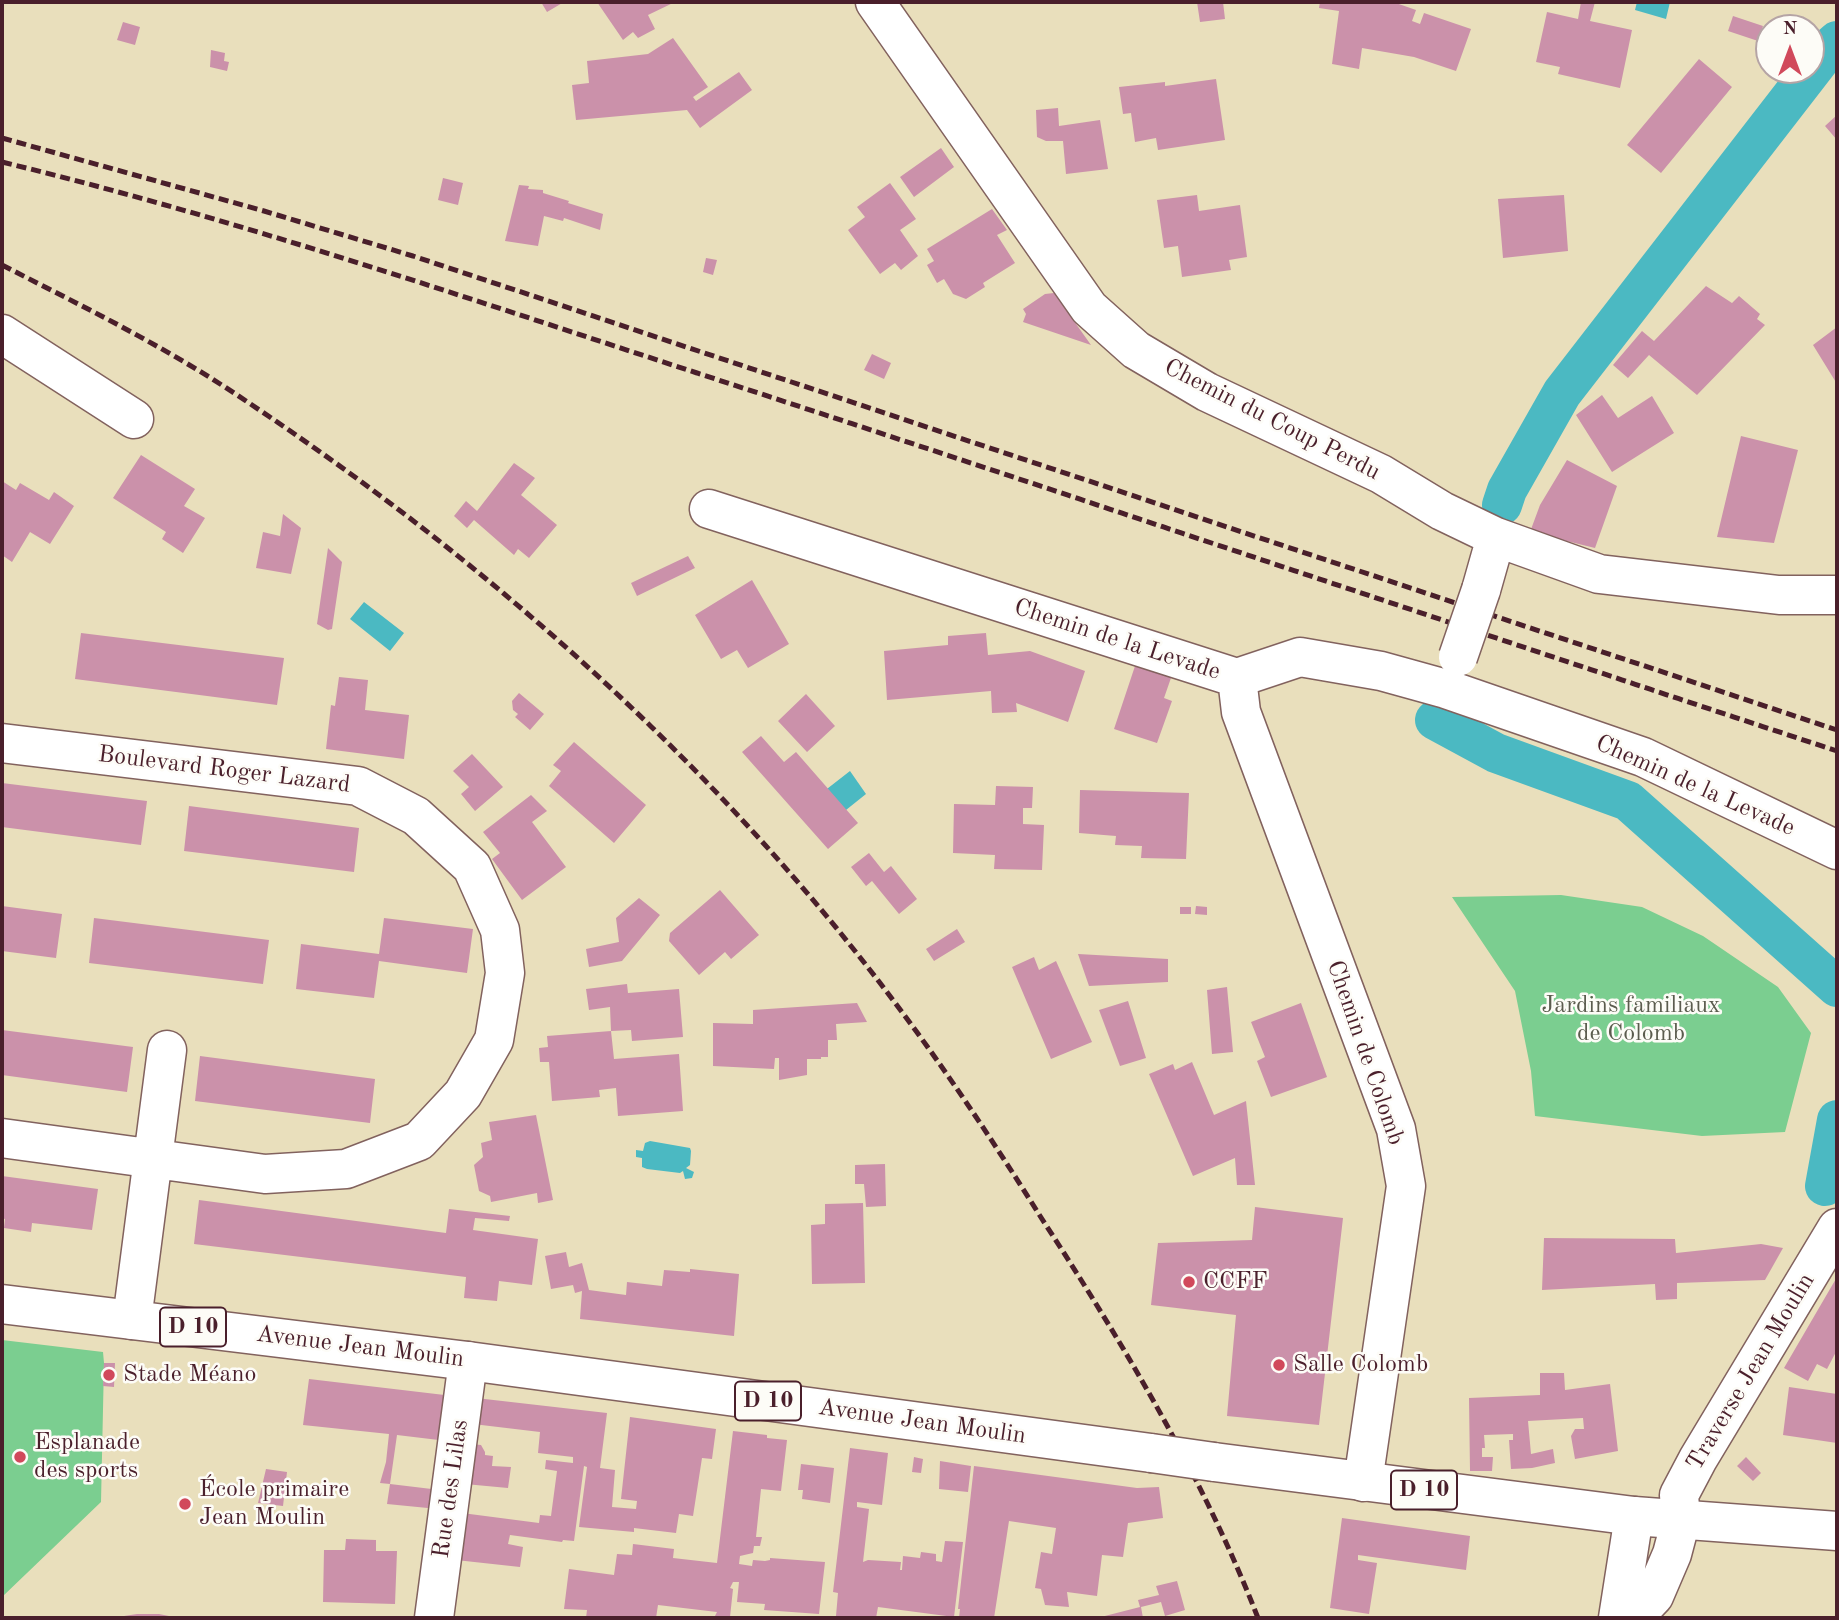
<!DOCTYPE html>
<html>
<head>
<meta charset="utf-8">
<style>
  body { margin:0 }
  #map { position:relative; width:1839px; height:1620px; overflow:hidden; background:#e9dfbc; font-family:"Old Standard TT",serif }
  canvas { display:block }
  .frame { position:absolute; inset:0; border:4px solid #4a1f2b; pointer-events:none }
  .north { position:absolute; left:1755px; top:14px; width:70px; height:70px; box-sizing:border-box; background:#fdfcf7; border:2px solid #b5a4a5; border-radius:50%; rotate:0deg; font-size:19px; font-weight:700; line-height:28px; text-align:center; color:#4a1f2b }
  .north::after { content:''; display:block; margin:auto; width:24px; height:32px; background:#d1495b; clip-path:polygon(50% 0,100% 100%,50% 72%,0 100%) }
</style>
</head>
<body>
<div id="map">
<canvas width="1839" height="1620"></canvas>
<div class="frame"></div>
<div class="north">N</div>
</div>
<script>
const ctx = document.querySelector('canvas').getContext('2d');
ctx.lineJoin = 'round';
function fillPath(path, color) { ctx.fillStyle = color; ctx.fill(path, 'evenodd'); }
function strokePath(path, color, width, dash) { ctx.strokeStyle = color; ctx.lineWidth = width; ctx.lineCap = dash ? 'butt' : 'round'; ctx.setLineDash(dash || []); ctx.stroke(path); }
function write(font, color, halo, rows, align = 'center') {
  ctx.font = font + ' "Old Standard TT",serif'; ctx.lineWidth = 5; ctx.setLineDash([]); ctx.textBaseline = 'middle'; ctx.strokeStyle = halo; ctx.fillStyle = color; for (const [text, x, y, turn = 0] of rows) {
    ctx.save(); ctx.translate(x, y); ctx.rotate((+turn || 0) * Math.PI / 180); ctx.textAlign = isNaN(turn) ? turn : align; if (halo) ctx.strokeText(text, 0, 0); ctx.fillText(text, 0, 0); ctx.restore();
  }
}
const green = new Path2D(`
  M1561,895L1642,907L1703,936L1778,987L1811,1033L1785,1132L1702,1136L1535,1116L1531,1071L1515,991L1452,897Z
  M2,1340L103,1352L104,1363L101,1502L2,1597Z`);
const water = new Path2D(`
  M1637,2H1670L1666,19L1635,10Z
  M364,602L404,633L390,651L350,619Z
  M850,771L866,794L821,830L805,806Z
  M650,1141L690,1148L691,1151L690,1165L686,1168L694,1172L692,1178L685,1179L683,1171L680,1173L647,1169L642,1167V1158L636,1157V1150L643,1151L645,1143Z`);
const canal = new Path2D(`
  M1502,505L1507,490L1562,393L1829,48L1837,41
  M1435,720L1496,753L1628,801L1837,987
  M1825,1186L1837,1120`);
const building = new Path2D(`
  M541,2H564L547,12Z
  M597,2H675L648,15L655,29L638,38L633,32L623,40Z
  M1197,2H1223L1225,19L1200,22Z
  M1320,2H1393L1416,10L1412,21L1420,24L1424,13L1471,29L1456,71L1414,57L1362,48L1359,69L1332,64L1339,11L1319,8Z
  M1581,2H1595L1590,21L1632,30L1620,88L1558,74L1560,67L1536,62L1547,12L1578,19Z
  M1733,16L1763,26L1758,41L1728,31Z
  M123,22L140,27L135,45L117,40Z
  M673,38L708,87L693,97L696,101L739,72L752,90L700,128L687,110L576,120L572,85L589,83L587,61L648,54Z
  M211,50L225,53L224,61L229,62L227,71L210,67Z
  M1699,59L1732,87L1661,173L1627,145Z
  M1216,79L1225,140L1158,150L1156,138L1135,142L1131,113L1123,114L1119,87L1165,82V86Z
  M1058,108L1059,126L1100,120L1108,169L1066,174L1063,141H1046L1037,137L1036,110Z
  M1837,115V140L1825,126Z
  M941,148L954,167L914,197L900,177Z
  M443,178L463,183L458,205L438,200Z
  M890,183L916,219L900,230L918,256L901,270L895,263L880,274L848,230L865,217L857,207Z
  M519,185L529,186L528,189L543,190V193L569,201L568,203L603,214L600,230L564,218L563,221L544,216L538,246L505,241Z
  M1197,195L1199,211L1240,205L1247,257L1229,260L1231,270L1182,277L1178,246L1164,248L1157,200Z
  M1564,195L1568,251L1503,258L1498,199Z
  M992,209L1007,230L997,235L1015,263L983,283L985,287L966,299L953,294L944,279L937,283L927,265L934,261L927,249Z
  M706,258L717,260L713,275L703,272Z
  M1706,286L1732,303L1739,296L1760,314L1757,319L1765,325L1697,395L1649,355L1628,378L1613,365L1642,331L1654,341Z
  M1054,293L1091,345L1023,322L1026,314L1023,309L1045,294Z
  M1837,327V384L1813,345Z
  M872,354L891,363L884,379L864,370Z
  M1602,395L1618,418L1652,396L1674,433L1612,472L1576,415Z
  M1741,436L1798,450L1774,543L1717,537Z
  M141,455L195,489L184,506L205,518L183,553L162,539L166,532L113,498Z
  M1567,460L1617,486L1595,548L1530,532L1540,505Z
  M514,463L535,478L521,495L557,525L529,558L518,549L514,555L474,520L467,528L454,516L466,501L477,511Z
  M2,481L16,490L20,483L49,500L54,492L74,506L50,544L30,532L12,562L2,555Z
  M283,514L301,528L291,574L256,568L263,532L280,536Z
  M328,548L342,562L332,629L328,630L317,624Z
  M688,556L695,568L637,596L631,583Z
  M752,580L789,644L748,668L737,650L721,659L695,615Z
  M81,633L284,658L277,705L75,679Z
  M986,633L988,655L1030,651L1085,671L1068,722L1016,703L1017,712L992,713L991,691L887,700L884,651L948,645V636Z
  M1136,663L1172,675L1164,698L1172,701L1157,743L1114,729Z
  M339,677L368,680L365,710L409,715L404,759L326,749L331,705L335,706Z
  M519,693L544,714L530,730L515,717L518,714L513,710L512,701Z
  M806,694L835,726L807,752L778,721Z
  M761,736L784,762L796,752L858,823L828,849L742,752Z
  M574,742L646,805L614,843L549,786L561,771L553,765Z
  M472,754L503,787L475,811L461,794L469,787L453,771Z
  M2,783L147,801L141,845L2,827Z
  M996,786L1033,787L1032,808H1023V824L1044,825L1042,870L994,869L995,855L953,853L954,804L995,805Z
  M1080,790L1189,793L1186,859L1141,858L1142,846L1115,845L1116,836L1079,833Z
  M531,795L547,811L532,822L566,867L522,900L492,859L500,853L483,832Z
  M189,806L359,828L354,872L184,851Z
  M869,853L884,872L891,866L917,899L899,914L872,881L866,886L851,867Z
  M720,890L759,935L731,959L725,952L699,975L669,941L670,933Z
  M639,898L660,915L622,961L589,967L586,949L619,942L616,918Z
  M2,906L62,914L56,958L2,951Z
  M1196,906L1207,907V915L1195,914Z
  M1180,907H1191V914H1180Z
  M94,918L269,940L263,984L89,963Z
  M384,918L473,929L467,973L379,961L374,998L296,989L301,944L379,954Z
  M957,929L965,942L934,961L926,949Z
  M1078,954L1168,959V982L1089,986Z
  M1034,957L1039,970L1056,961L1092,1042L1051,1059L1012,967Z
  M627,984L628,993L679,989L683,1037L632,1041L631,1030L611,1031L610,1007L589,1010L586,989Z
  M1227,987L1233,1052L1212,1054L1207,990Z
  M1128,1001L1146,1058L1120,1066L1099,1010Z
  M857,1003L867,1022L836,1024L837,1040H828V1057H821V1059H807V1075L779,1080V1058H775L774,1069L713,1066V1023L753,1024V1010Z
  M1301,1003L1327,1077L1271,1097L1257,1061L1265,1057L1251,1022Z
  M2,1030L133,1047L127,1092L2,1075Z
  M611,1031L614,1059L679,1054L683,1111L618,1116L616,1088L599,1090L600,1097L552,1101L549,1062H540L539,1048L548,1047L547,1036Z
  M200,1056L375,1079L370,1123L195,1101Z
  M1192,1062L1214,1115L1246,1101L1255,1185H1237L1235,1158L1193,1176L1149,1074L1173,1064L1175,1070Z
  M536,1115L553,1200L538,1203L537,1193L491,1202L490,1196L479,1191L474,1165L483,1157L481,1143L492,1140L489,1122Z
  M885,1164L886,1206L866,1207L864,1184H855V1165Z
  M2,1176L98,1189L92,1230L32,1223L31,1232L4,1228L5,1219L2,1218Z
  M199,1200L446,1233L449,1209L510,1216L509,1221L475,1218L473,1230L538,1239L532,1285L499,1281L497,1301L464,1298L466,1277L194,1244Z
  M863,1203L865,1283L812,1284L811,1225L825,1224V1204Z
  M1255,1207L1343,1218L1319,1425L1227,1416L1236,1315L1151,1305L1158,1243L1252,1240Z
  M1544,1238L1675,1239L1676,1253L1761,1244L1783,1248L1765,1280L1677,1283V1299L1656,1300L1655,1284L1542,1290Z
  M566,1252L569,1267L582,1263L589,1290L626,1295L627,1282L662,1286L664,1270L690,1272V1269L739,1274L734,1336L580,1319L582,1291L575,1293L573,1285L551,1289L545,1256Z
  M1837,1277V1350L1827,1369L1817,1364L1808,1381L1784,1368Z
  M104,1363H115L114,1387L103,1386Z
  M1540,1373H1564L1565,1390L1610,1384L1618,1451L1575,1459L1571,1436L1575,1429H1584L1583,1418L1528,1421L1531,1454L1553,1449L1555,1463L1532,1468L1511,1469L1509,1440H1513V1434L1484,1435L1485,1448H1482V1457H1493L1492,1471H1470L1469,1398L1540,1395Z
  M309,1379L453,1396L447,1441L397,1435L390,1484L380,1483L386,1462L389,1434L303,1425Z
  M1789,1387L1837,1394V1443L1783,1435Z
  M476,1398L607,1413L600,1468L615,1470L612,1507L636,1509L637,1501L621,1499L630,1417L716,1429L712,1459L702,1458L693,1516L679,1514L676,1533L634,1528V1532L579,1527L587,1467L584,1466L574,1541L563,1540L562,1542L510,1535L508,1544L523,1547L520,1567L456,1560L462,1513L539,1523L540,1515L551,1516L557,1471L545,1469L546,1460L573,1463V1457L538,1453L540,1432L473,1424Z
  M733,1431L767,1435V1438L787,1440L781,1491L761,1489L756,1537H762L760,1546H754L753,1553L740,1556L739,1564L752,1566L753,1560L765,1561L770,1560V1558L825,1562L819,1614L764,1610L765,1604L737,1602L739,1582H733L730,1588L733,1589L730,1617L715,1616L717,1612L658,1605L656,1618H586L587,1610L564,1609L569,1569L614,1575L617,1554L632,1555L633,1544L674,1549L673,1558L717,1563Z
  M471,1444L481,1445L485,1452V1455L493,1456L492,1466L511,1467L508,1488L465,1484Z
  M850,1448L888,1453L882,1505L857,1502V1507L869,1509L863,1562L868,1560L901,1562L900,1570H902L903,1556L920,1558L921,1552L936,1554V1561L942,1562L945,1541L963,1542L954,1617L878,1607L876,1618H847L836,1616L838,1593L833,1592Z
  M914,1457L923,1459L921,1473L912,1472Z
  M1746,1457L1761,1473L1753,1481L1737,1466Z
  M940,1461L971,1466L968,1492L939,1489Z
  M801,1464L834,1468L830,1503L802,1499L803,1490H798Z
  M974,1466L1137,1488L1159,1487L1163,1518L1128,1523L1123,1557L1102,1555L1097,1596L1067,1592L1069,1607L1045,1605L1041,1589L1035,1588L1041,1552L1052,1554L1056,1528L1009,1521L994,1618H959L960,1609H958Z
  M266,1469L287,1472L283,1506L258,1503Z
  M390,1484L440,1490L438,1509L387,1504Z
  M1342,1518L1470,1536L1466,1570L1358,1555V1560L1377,1563L1369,1614L1330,1608Z
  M346,1539L376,1540V1551H397L395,1604L323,1602L324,1550H345Z
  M1177,1581L1185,1610L1165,1616L1161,1602L1141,1607L1143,1618H1097L1140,1607L1138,1600L1159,1595L1156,1586Z
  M137,1614H159L179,1618H111Z`);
const minor = new Path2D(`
  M875,2L1089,308L1136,350L1207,392L1381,474L1442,511L1496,537L1599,574L1779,595H1837
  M2,334L134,419
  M709,509L1237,678L1300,657L1381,671L1446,689L1643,757L1837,850
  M1481,590L1496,537
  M1237,678L1241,712L1396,1129L1406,1186L1363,1482
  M2,743L358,786L416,816L472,867L500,930L505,973L494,1040L463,1094L419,1141L346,1169L265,1174L2,1138
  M132,1320L167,1050
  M434,1618L468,1361
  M1618,1618L1634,1516
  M1633,1618L1654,1596L1672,1554L1681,1520L1679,1495L1698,1459L1837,1228`);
const major = new Path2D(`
  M2,1304L468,1361L1151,1453
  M1214,1462L1634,1516L1837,1531`);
const rail = new Path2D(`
  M2,138L264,211L413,256L1837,730
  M2,162C237,219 467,298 697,373C1078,497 1457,626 1837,751
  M2,265C80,305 160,344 234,393C484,558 712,760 893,1000C946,1070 995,1144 1042,1219C1124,1345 1203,1477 1258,1618`);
const minorBridge = new Path2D(`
  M1458,657L1481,590`);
const majorBridge = new Path2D(`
  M1151,1453L1214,1462`);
const markers = [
  [1189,1282,7,"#d1495b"],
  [1279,1365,7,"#d1495b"],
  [109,1375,7,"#d1495b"],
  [20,1457,7,"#d1495b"],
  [185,1504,7,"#d1495b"]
];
const shields = [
  [193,1327,66],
  [768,1401,66],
  [1424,1490,66]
];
const shieldNames = [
  ["D 10",193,1327],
  ["D 10",768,1401],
  ["D 10",1424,1490]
];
const streetNames = [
  ["Chemin du Coup Perdu",1272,420,27],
  ["Chemin de la Levade",1117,640,18],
  ["Boulevard Roger Lazard",224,770,7],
  ["Chemin de la Levade",1695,786,24],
  ["Chemin de Colomb",1365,1053,71],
  ["Avenue Jean Moulin",360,1347,7],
  ["Traverse Jean Moulin",1751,1372,-59],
  ["Avenue Jean Moulin",922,1422,8],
  ["Rue des Lilas",451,1489,-82]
];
const parkNames = [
  ["Jardins familiaux",1631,1006],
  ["de Colomb",1631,1034]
];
const poiNames = [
  ["CCFF",1203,1282],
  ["Salle Colomb",1293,1365],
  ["Stade Méano",123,1375],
  ["Esplanade",34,1443],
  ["des sports",34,1471],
  ["École primaire",199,1490],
  ["Jean Moulin",199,1518]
];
fillPath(green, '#7bce90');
fillPath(water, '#4bb9c2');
strokePath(canal, '#4bb9c2', 40);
fillPath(building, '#cb91aa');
strokePath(minor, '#82625e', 41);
strokePath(major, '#82625e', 41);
strokePath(minor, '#fff', 38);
strokePath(major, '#fff', 38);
strokePath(rail, '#4a1f2b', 5, [10, 5]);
strokePath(minorBridge, '#82625e', 41, []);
strokePath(majorBridge, '#82625e', 41, []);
strokePath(minorBridge, '#fff', 38);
strokePath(majorBridge, '#fff', 38);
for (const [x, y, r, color] of markers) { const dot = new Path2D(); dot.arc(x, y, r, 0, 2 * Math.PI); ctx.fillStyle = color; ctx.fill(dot); strokePath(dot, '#fdfcf7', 2.5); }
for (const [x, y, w] of shields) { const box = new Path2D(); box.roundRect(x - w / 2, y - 19.5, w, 39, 5); ctx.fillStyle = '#fdfcf7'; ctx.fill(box); strokePath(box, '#4a1f2b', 2); }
write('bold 23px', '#4a1f2b', null, shieldNames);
write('24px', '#4a1f2b', '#fdfcf7', streetNames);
write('24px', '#5b5c4e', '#fdfcf7', parkNames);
write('24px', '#4a1f2b', '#fdfcf7', poiNames, 'left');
</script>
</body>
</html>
